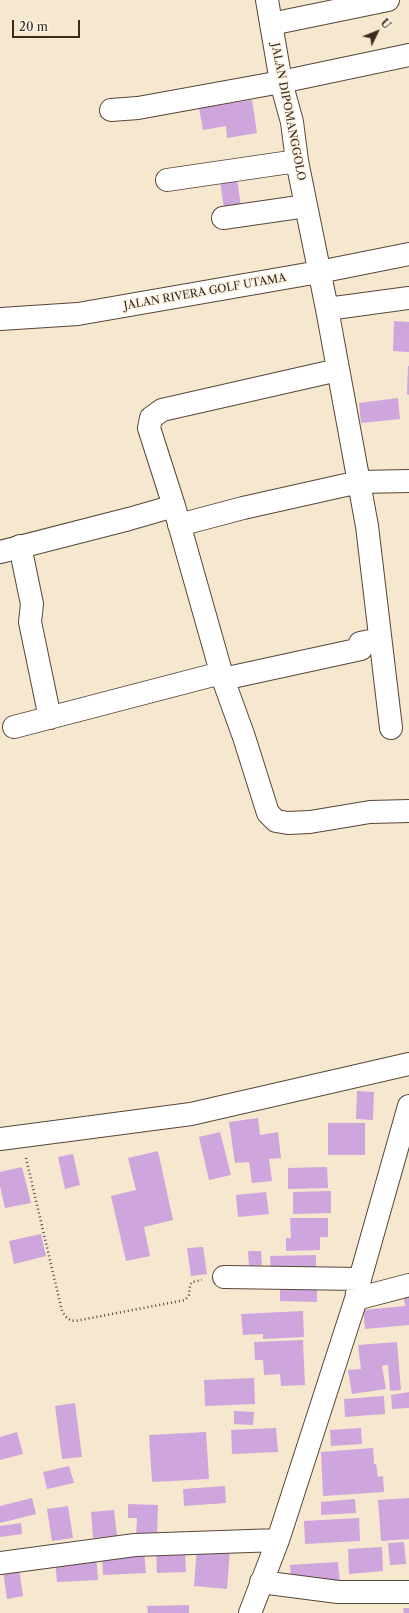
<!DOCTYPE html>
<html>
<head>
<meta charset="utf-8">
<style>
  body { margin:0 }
  #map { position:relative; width:409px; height:1613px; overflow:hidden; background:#f6e7cf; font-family:"Libre Caslon Text",serif }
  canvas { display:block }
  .north { position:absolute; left:357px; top:12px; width:40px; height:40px; -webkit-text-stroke:3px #fcf5e5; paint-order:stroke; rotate:47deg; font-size:11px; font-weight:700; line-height:16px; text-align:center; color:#3b2a1e }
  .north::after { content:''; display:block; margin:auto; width:14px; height:18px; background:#3b2a1e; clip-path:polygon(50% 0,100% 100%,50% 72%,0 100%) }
  .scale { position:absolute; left:12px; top:20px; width:68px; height:18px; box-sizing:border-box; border:2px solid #3b2a1e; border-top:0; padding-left:5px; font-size:12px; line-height:14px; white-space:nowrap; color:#3b2a1e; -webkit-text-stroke:3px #fcf5e5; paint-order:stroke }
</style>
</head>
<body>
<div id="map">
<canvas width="409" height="1613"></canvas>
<div class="north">U</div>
<div class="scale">20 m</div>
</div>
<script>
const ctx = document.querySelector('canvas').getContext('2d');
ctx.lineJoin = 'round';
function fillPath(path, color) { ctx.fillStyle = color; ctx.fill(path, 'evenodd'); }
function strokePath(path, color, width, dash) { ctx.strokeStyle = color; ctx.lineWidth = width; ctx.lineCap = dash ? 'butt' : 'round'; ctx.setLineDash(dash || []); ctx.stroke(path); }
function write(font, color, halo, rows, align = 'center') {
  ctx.font = font + ' "Libre Caslon Text",serif'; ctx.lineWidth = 3.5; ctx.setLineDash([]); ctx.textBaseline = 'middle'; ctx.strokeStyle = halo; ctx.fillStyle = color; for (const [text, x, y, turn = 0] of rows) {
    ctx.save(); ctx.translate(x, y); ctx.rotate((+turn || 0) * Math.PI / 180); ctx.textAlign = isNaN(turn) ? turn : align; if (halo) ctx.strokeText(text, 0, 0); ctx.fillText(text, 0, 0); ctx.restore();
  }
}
const building = new Path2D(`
  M252,100L257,133L227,138L226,126L203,130L199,108Z
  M237,179L242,213L225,215L220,182Z
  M394,321L409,322V352L393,351Z
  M408,366H409V395L407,394Z
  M398,398L400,419L361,423L359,403Z
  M357,1091L374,1092L373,1120L356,1119Z
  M258,1118L260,1135L278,1132L281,1158L269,1159L272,1181L252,1183L249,1162L235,1163L229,1122Z
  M328,1123H365V1155H328Z
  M220,1132L231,1175L209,1180L199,1137Z
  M158,1151L173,1220L144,1227L150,1256L126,1261L111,1196L136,1190L128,1158Z
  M73,1154L80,1185L65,1189L58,1157Z
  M22,1167L31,1203L5,1208L0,1186V1172Z
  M327,1167L328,1188L288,1189V1168Z
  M331,1191V1213L293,1214V1192Z
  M266,1192L269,1214L238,1217L236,1195Z
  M290,1218H328V1237H320V1250L286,1251V1238H291Z
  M41,1234L46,1256L14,1264L9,1241Z
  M203,1247L207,1274L191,1276L187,1248Z
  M248,1251H261L262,1265L249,1266Z
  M316,1255V1273L271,1274L270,1256Z
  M280,1282L317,1283V1302L280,1301Z
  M409,1297V1325L365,1329L363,1310L405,1306L404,1298Z
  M303,1311L304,1337L263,1339V1334L243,1335L241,1314Z
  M303,1340L305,1385L281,1386L280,1374L264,1375L263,1360H255L254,1342Z
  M397,1342L401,1390L390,1391L388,1365L382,1366L386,1389L352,1394L348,1370L361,1369L358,1345Z
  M254,1378L255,1404L205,1406L204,1380Z
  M409,1392V1408L392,1409L391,1395Z
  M384,1396L385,1414L345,1417L344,1399Z
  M75,1403L82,1457L62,1459L55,1406Z
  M234,1411L254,1412L253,1425L234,1424Z
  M276,1428L278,1452L232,1454L231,1430Z
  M361,1428L362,1444L331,1446L330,1430Z
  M17,1432L23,1454L0,1460V1437Z
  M206,1432L209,1479L152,1482L149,1435Z
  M373,1448L374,1464H376L378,1477L383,1476L384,1492L323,1496L321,1452Z
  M69,1466L74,1483L47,1489L43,1472Z
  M225,1486L226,1503L184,1506L183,1489Z
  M32,1498L36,1514L0,1523V1506Z
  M409,1498V1539L381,1541L378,1500Z
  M355,1499L356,1513L321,1515V1502Z
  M128,1504L158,1505L157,1537L136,1536L137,1518H128Z
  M68,1506L73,1538L52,1541L47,1509Z
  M114,1510L117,1536L93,1538L91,1512Z
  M359,1518L360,1541L305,1544L304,1521Z
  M21,1523L22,1534L0,1537V1526Z
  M404,1542L406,1564L390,1565L388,1543Z
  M197,1546L230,1549L227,1589L194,1586Z
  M382,1547L383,1571L349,1574L348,1549Z
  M185,1548L186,1572L157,1573L156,1550Z
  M144,1551L146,1573L103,1575L102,1554Z
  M96,1554L98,1580L57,1582L55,1557Z
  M338,1562L340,1582L292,1585L290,1565Z
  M19,1568L23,1596L7,1599L3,1571Z
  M189,1605V1613H148L147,1606Z
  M403,1608H409V1613H404Z`);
const path = new Path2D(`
  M26,1158L62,1311C66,1317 68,1320 75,1321L185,1300L189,1295L190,1285L192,1282L202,1280`);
const minor = new Path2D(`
  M267,0L281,82L292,122L297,161L327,309L367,526L391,728
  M271,24L388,0
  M111,110L138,108L281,82L409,55
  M167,180L297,161
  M223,218L306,206
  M327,309L409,298
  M0,319L78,314L319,272L409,254
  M338,370L162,410L151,418L149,428L174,506L223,679L244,737L268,813L276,821L288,823L310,822L370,812L409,811
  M179,525L243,508L359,482L409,481
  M20,546L32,604L30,622L50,718
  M0,552L129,519L174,506
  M223,679L361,649L360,643L380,639
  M14,727L221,673
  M0,1139L191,1114L409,1064
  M224,1277L360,1279
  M356,1299L409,1285
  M0,1563L135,1545L278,1540
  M261,1582L338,1592H409
  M250,1613L278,1540L356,1299L360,1279L409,1106`);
const streetNames = [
  ["JALAN DIPOMANGGOLO",288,112,79],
  ["JALAN RIVERA GOLF UTAMA",205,292,-10]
];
fillPath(building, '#cfa5dd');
strokePath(minor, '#574639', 24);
strokePath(path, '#574639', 2.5, [1, 3]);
strokePath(minor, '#fff', 22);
write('11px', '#3b2a1e', '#fcf5e5', streetNames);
</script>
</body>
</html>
